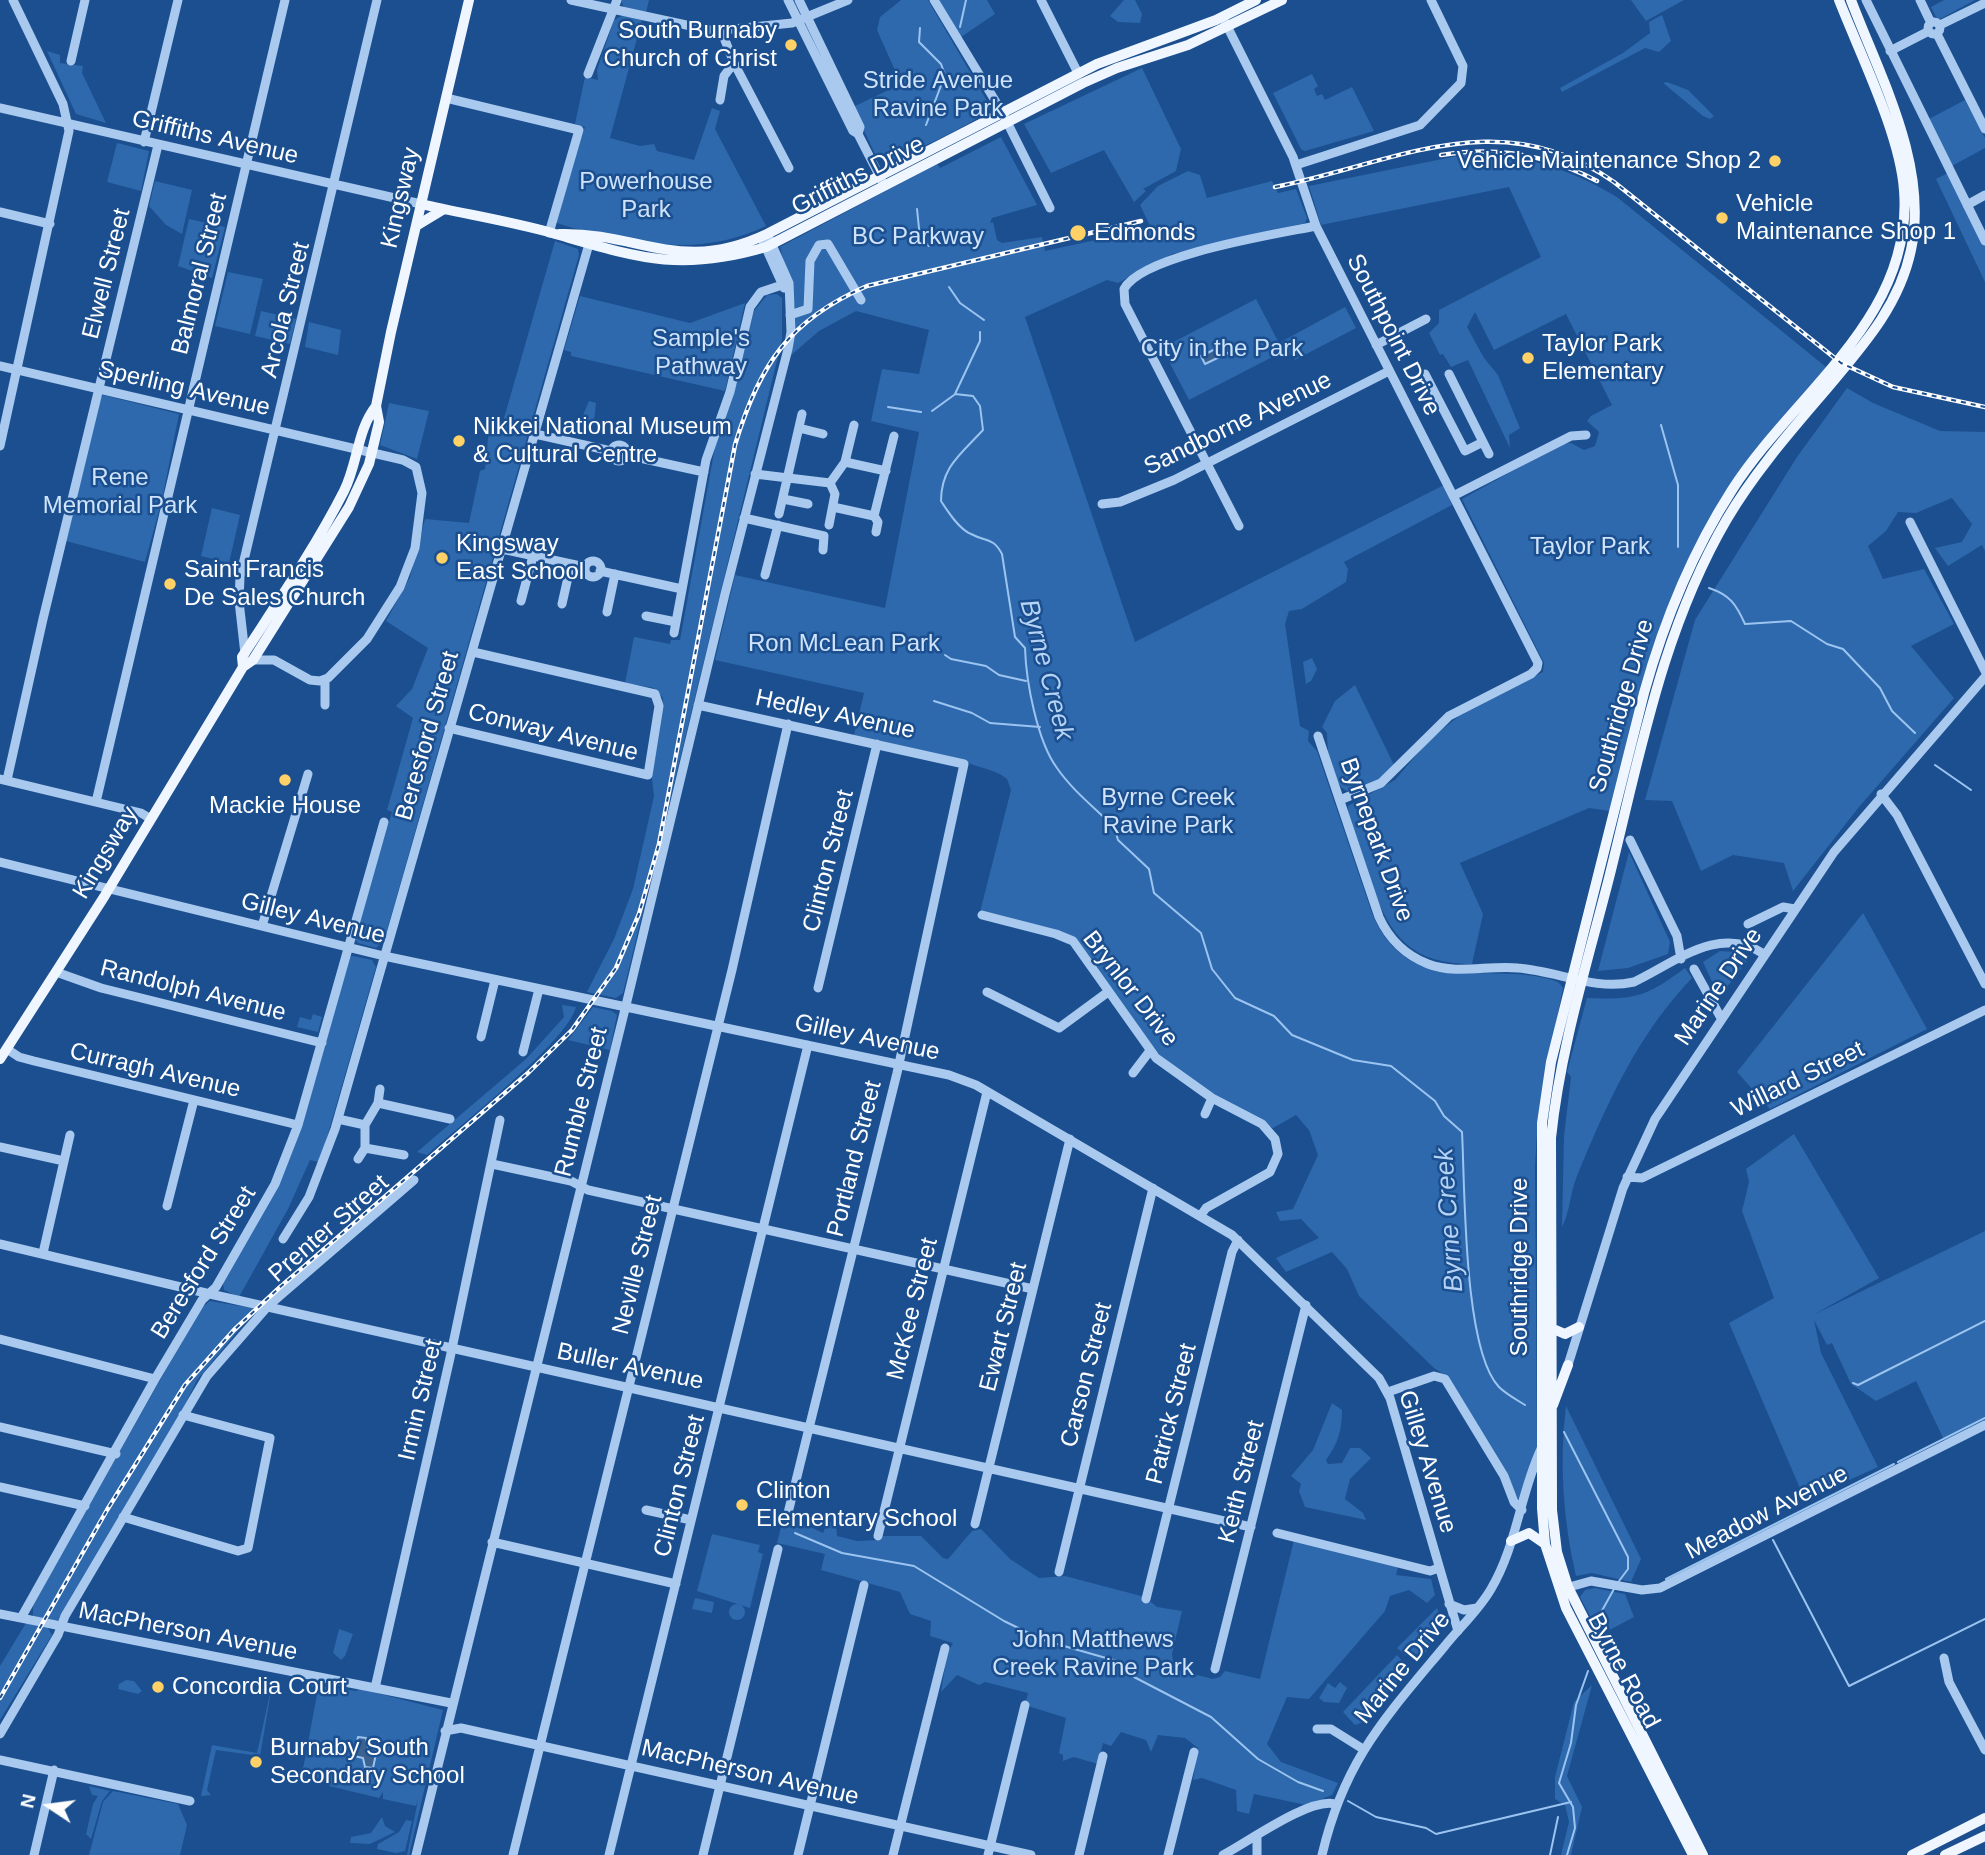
<!DOCTYPE html>
<html>
<head>
<meta charset="utf-8">
<style>
  body { margin:0 }
  #map { position:relative; width:1985px; height:1855px; overflow:hidden; background:#1b4f8f; font-family:Arial,sans-serif }
  canvas { display:block }
  .north { position:absolute; left:14px; top:1771px; width:70px; height:70px; -webkit-text-stroke:5px #1b4f8f; paint-order:stroke; rotate:283deg; font-size:19px; font-weight:700; line-height:28px; text-align:center; color:#fff }
  .north::after { content:''; display:block; margin:auto; width:24px; height:32px; background:#fff; clip-path:polygon(50% 0,100% 100%,50% 72%,0 100%) }
</style>
</head>
<body>
<div id="map">
<canvas width="1985" height="1855"></canvas>
<div class="north">N</div>
</div>
<script>
const ctx = document.querySelector('canvas').getContext('2d');
ctx.lineJoin = 'round';
function fillPath(path, color) { ctx.fillStyle = color; ctx.fill(path, 'evenodd'); }
function strokePath(path, color, width, dash) { ctx.strokeStyle = color; ctx.lineWidth = width; ctx.lineCap = dash ? 'butt' : 'round'; ctx.setLineDash(dash || []); ctx.stroke(path); }
function write(font, color, halo, rows, align = 'center') {
  ctx.font = font + ' Arial,sans-serif'; ctx.lineWidth = 5; ctx.setLineDash([]); ctx.textBaseline = 'middle'; ctx.strokeStyle = halo; ctx.fillStyle = color; for (const [text, x, y, turn = 0] of rows) {
    ctx.save(); ctx.translate(x, y); ctx.rotate((+turn || 0) * Math.PI / 180); ctx.textAlign = isNaN(turn) ? turn : align; if (halo) ctx.strokeText(text, 0, 0); ctx.fillText(text, 0, 0); ctx.restore();
  }
}
const green = new Path2D(`
  M621,0H649L646,12L624,8Z
  M901,0H928L991,108C987,117 900,159 887,162L875,154L853,107L901,84L877,30L880,17Z
  M939,0H987L995,14L961,37Z
  M1124,0H1135L1142,14L1140,23L1118,22L1110,16Z
  M1631,0H1684L1646,21Z
  M1944,0H1975L1940,19L1936,17L1931,7Z
  M624,15L642,20L610,138L640,146L654,144L657,151L694,160L712,108L720,111L715,129L766,226C713,251 665,248 609,236C592,232 573,229 557,223L555,217L585,127L575,124L585,77L598,80L597,70L614,20Z
  M1662,15L1671,41L1659,52L1645,48L1562,92L1560,88L1623,53L1650,33L1649,22Z
  M47,51L60,55V63L83,66L82,73L106,123L76,114Z
  M1142,68L1181,149L1176,171L1143,189L1146,191L1134,202L1104,150L1051,173L1024,124Z
  M1312,74L1318,86L1314,89L1317,96L1322,94L1325,100L1352,87L1374,131L1305,151L1301,149L1273,93Z
  M1667,82L1688,90L1714,116L1710,119L1703,116L1663,83Z
  M1965,100L1985,138V148L1952,166L1927,120Z
  M1001,137L1037,205L992,218L990,223L993,222L997,240L1002,243L1042,237L1045,251L1151,228L1140,205L1158,186L1188,171L1200,175L1207,198L1272,181L1278,193L1296,189L1307,218L1305,223L1172,254L1118,283L1107,280L1025,317L1135,642L1444,485L1452,505L1344,562L1348,569L1346,582L1302,609L1289,611L1285,624L1300,726L1309,731L1308,741L1317,751L1373,916C1410,997 1479,963 1545,978C1554,980 1559,981 1563,988L1538,1115L1535,1167L1537,1448L1519,1500L1446,1376L1434,1368L1359,1296L1347,1269L1332,1252L1286,1272L1276,1258L1319,1238L1301,1219L1280,1221L1276,1212L1293,1209L1318,1155L1309,1130L1296,1115L1273,1128L1215,1095L1165,1061L1144,1037L1075,939L1057,930L980,912L1011,790L1007,779C994,768 975,768 961,759L854,735L864,693L715,660L735,575L885,608L919,432L871,421L882,369L919,374L929,330L856,311L819,331L789,357L795,307L780,247L937,164L940,168Z
  M117,143L149,151L141,191L107,182Z
  M1472,153C1526,156 1571,169 1617,197L1826,367L1690,556L1610,811L1589,808L1460,863L1483,914L1472,964C1399,964 1385,923 1364,863C1358,845 1348,825 1348,806L1395,780L1429,740L1459,716L1543,672L1544,663L1462,499L1561,444L1571,443L1584,450L1595,446L1599,432L1587,421L1591,416L1612,405L1566,314L1494,350L1475,312L1467,327L1484,358L1498,375L1520,428L1509,435L1510,448L1468,360L1451,367L1443,354L1440,355L1429,333L1439,323V310L1541,257L1509,187L1321,225L1309,186Z
  M1950,172L1985,244V282L1936,179Z
  M155,181L192,190L182,234L166,225L149,206Z
  M189,219L225,227L212,278L178,266Z
  M555,241L578,249L579,255L384,941L376,948L358,943L354,938L392,812L387,810L413,718L396,706L412,689L428,648L386,621L410,577L425,519L469,523L480,471L485,469L489,428L500,436L504,418Z
  M228,272L263,279L250,334L215,326Z
  M777,294L782,298V340L623,993L616,998L587,992L614,939L633,889L654,796L651,771L663,698L654,688L625,683L634,637L670,644L671,640H680L715,447L733,398L754,311L767,295Z
  M580,296L690,323L745,303L725,391L571,356V352L564,350Z
  M1256,299L1279,343L1345,307L1356,328L1295,360L1291,355L1284,357L1282,352L1189,400L1162,348Z
  M261,311L296,319L290,344L255,336Z
  M309,322L341,330L338,355L305,347Z
  M1847,388L1873,403L1940,431L1985,432V551L1982,545L1948,566L1935,548L1962,542L1972,524L1952,498L1916,513L1898,512L1886,531L1868,546L1883,579L1924,569L1954,624L1911,646L1954,698L1859,807L1793,891L1784,863L1733,855L1701,871L1672,801L1645,800L1695,620L1797,457Z
  M103,395L179,414L162,500L145,562L66,541L100,399Z
  M589,401L596,403L593,430L582,431L583,415Z
  M389,403L429,411L417,459L380,445Z
  M212,508L240,515L229,563L201,556Z
  M1312,658L1317,669L1311,681L1306,684L1303,662Z
  M1355,685L1394,765L1378,780L1347,791C1331,784 1327,749 1327,733L1322,727L1335,701Z
  M1629,852L1670,942L1668,954L1628,968L1598,971Z
  M1863,913L1927,1029L1770,1109L1737,1072Z
  M1720,951L1737,952L1747,961L1719,997L1703,962Z
  M353,956L372,960L376,967L326,1141L319,1162L310,1160L288,1209L239,1297L224,1290L223,1283L270,1201L350,957Z
  M1685,968L1692,978C1638,1034 1606,1105 1577,1176C1570,1193 1570,1212 1562,1227L1564,1136L1571,1077L1567,1072L1587,998C1635,1000 1646,997 1685,968Z
  M562,1005L576,1007C568,1041 458,1127 427,1155L417,1152L526,1059L564,1017Z
  M593,1007L612,1011L617,1015L610,1050L568,1040Z
  M313,1014L322,1017L318,1032L297,1027L300,1017L311,1020Z
  M1794,1134L1879,1278L1813,1315L1985,1231V1421L1945,1442L1916,1381L1876,1401L1851,1384L1832,1343L1827,1345L1814,1320L1821,1353L1878,1467L1805,1500L1729,1323L1774,1298L1742,1211L1749,1182L1746,1169Z
  M210,1301L252,1308L253,1313L197,1380L185,1405L60,1619L56,1621L33,1616V1604L201,1308Z
  M1332,1403L1342,1410C1342,1430 1338,1444 1326,1460L1328,1464L1342,1463L1350,1448H1360L1371,1458L1350,1479L1345,1499L1363,1513L1366,1520L1305,1507L1299,1491L1301,1484L1291,1476L1313,1450Z
  M1566,1406L1641,1559L1631,1582L1592,1573L1576,1576C1563,1520 1559,1463 1566,1406Z
  M794,1519L823,1533L828,1521L836,1523L837,1536L857,1541L879,1540L881,1536H921L943,1558L948,1559L972,1531L981,1529L1010,1559L1039,1578L1065,1576L1145,1597L1157,1607L1182,1611L1172,1654L1174,1669L1213,1679L1220,1677L1225,1671L1260,1679L1294,1540L1398,1567L1396,1575L1431,1579L1435,1595L1427,1603L1409,1590L1390,1596L1385,1611L1309,1699L1287,1697L1267,1744L1281,1762L1338,1783L1332,1795L1306,1805L1254,1794L1249,1814L1237,1811L1236,1790L1202,1778L1193,1780L1198,1748L1185,1738L1158,1735L1151,1752L1146,1740L1121,1732L1111,1746L1103,1743L1098,1764L1074,1757L1063,1761V1755L1059,1753L1066,1718L1025,1705L1028,1693L985,1682L979,1685L957,1675L941,1692L947,1654L953,1643L930,1636L931,1621L910,1614L900,1592L821,1570L825,1554L777,1543L782,1523L789,1524Z
  M712,1534L760,1545L758,1552L763,1554L750,1608L697,1591Z
  M1595,1588L1625,1594L1634,1617L1600,1635L1580,1597L1585,1590Z
  M695,1598L714,1602L712,1613L692,1609Z
  M729 1612a8 8 0 1 1 16 0a8 8 0 1 1-16 0Z
  M1437,1608L1442,1621L1426,1652L1406,1656L1397,1648Z
  M26,1623L48,1628L52,1635L0,1720V1666Z
  M339,1629L353,1634L345,1656L341,1660L333,1653Z
  M1397,1655L1408,1668L1364,1722L1355,1725L1343,1712Z
  M126,1680L134,1681L142,1691L138,1694L118,1689L119,1684Z
  M273,1680L260,1756L216,1750L207,1790L211,1795L201,1796L212,1745L257,1753Z
  M1340,1682L1347,1688L1339,1703L1324,1702L1319,1698L1328,1683L1335,1688Z
  M302,1683L356,1691L361,1689L443,1710L409,1855H407L418,1800L416,1806L383,1799V1792L379,1798L329,1786L330,1781L302,1774L318,1689Z
  M1592,1685L1567,1776L1582,1807L1571,1855H1561L1569,1822L1565,1805L1555,1799V1777L1574,1702Z
  M89,1786L110,1791L102,1801L91,1839L86,1834L93,1804L98,1796L92,1795Z
  M113,1791L178,1804L187,1825L180,1855H89L103,1802Z
  M382,1817L385,1826L395,1832L370,1844L350,1843L351,1837L371,1833Z
  M406,1820L412,1821L405,1851L396,1853L377,1849L378,1844L399,1832Z`);
const water = new Path2D(`
  M1230,342L1234,350L1205,364L1201,356Z
  M358,1737L366,1738L368,1747L377,1749L373,1768L365,1767L363,1758L354,1756Z`);
const stream = new Path2D(`
  M960,27L966,0
  M920,28L919,42L941,64L945,75L926,125
  M917,209L920,238L929,246
  M949,287L960,303L984,320
  M980,332V341L955,394L973,396L980,406L983,430C961,454 941,467 941,501C948,512 959,529 971,534C986,542 993,537 1002,554L1015,637L1025,648C1026,681 1037,741 1057,768C1072,790 1095,808 1114,827L1118,840L1149,869L1154,893L1201,933L1212,969L1235,998L1274,1016L1292,1035L1353,1060L1391,1066L1435,1101L1444,1116L1462,1132C1465,1185 1463,1350 1499,1387C1506,1394 1517,1400 1525,1405
  M888,407L921,412
  M932,411L954,395
  M1661,425L1678,485V547
  M1709,588C1730,595 1736,604 1745,624L1791,621L1827,644L1843,649L1880,688L1892,711L1915,733
  M945,655L951,659L986,666L999,675L1026,681
  M934,701L972,713L990,723L1040,727
  M1935,765L1971,790
  M1853,1383L1858,1385L1985,1321
  M1564,1432L1628,1557V1569L1619,1581
  M1898,1462L1985,1418
  M795,1533L842,1553L914,1566L1004,1621L1043,1640L1127,1664L1134,1677L1211,1717L1258,1759L1298,1782L1323,1791
  M1773,1540L1849,1686L1985,1619
  M1666,1579L1894,1464
  M1597,1627L1599,1616L1614,1589
  M1348,1801L1376,1817L1426,1828L1436,1834L1571,1802
  M1550,1855L1558,1817
  M1567,1855L1575,1828L1573,1807L1559,1783L1571,1743L1576,1705L1588,1671`);
const minor = new Path2D(`
  M571,0L714,31L792,23L848,0
  M788,0L853,131L858,134L882,181
  M799,0L860,127L858,134
  M934,0L1002,112L1050,208
  M1041,0L1078,73
  M1866,0L1985,241
  M1920,0L1931,23
  M1928 28a6 6 0 1 1 12 0a6 6 0 1 1-12 0Z
  M1225,22L1293,157L1316,226L1538,663L1537,668L1531,674L1449,716L1381,783L1340,800
  M1940,25L1985,3
  M721,30L734,63L789,168
  M1937,34L1985,129
  M1890,51L1929,31
  M71,61L85,0
  M588,74L617,0
  M446,98L579,130L549,233
  M720,100L724,76L734,63
  M0,108L421,204
  M144,142L178,0
  M1296,165L1420,125L1461,83L1463,66L1431,0
  M1967,205L1985,195
  M0,212L50,224
  M761,237L784,288
  M790,315L808,309L810,261L819,245L828,244L861,300
  M1376,345L1426,319
  M0,366L403,460L416,467L422,493L415,548L400,587L367,639L328,678L320,681L310,680L274,660H253
  M1425,374L1465,451L1483,442
  M1449,374L1489,454
  M799,428L823,434
  M535,434L611,451
  M611 453a8 8 0 1 1 16 0a8 8 0 1 1-16 0Z
  M0,446L69,131L63,104L13,0
  M626,455L704,472
  M845,462L886,471
  M755,474L830,483
  M1453,496L1571,436L1586,435
  M783,499L808,504
  M1102,504L1120,502L1174,480L1389,371
  M833,507L874,516
  M779,514L802,414
  M744,518L824,536L823,550
  M1910,522L1985,671
  M829,525L835,494L830,483L845,462L854,425
  M1239,526L1125,304L1124,289C1142,255 1277,234 1316,226
  M876,532L878,522L874,516L894,436
  M502,549L585,567
  M585 569a8 8 0 1 1 16 0a8 8 0 1 1-16 0Z
  M600,571L682,589
  M765,575L778,525
  M521,601L533,556
  M562,604L571,564
  M607,612L615,574
  M646,616L676,622
  M674,633L706,460L730,392L750,307L761,292L782,285
  M245,654L239,601L240,577L377,0
  M325,680V705
  M698,705L964,764L897,1073L786,1521
  M449,728L648,775L659,706L655,694L473,652
  M1318,736L1379,917C1389,939 1405,955 1428,964C1457,975 1488,965 1518,968C1558,971 1594,991 1634,982C1676,962 1719,924 1764,954
  M0,779L141,813L151,819
  M7,780L43,619L158,145
  M1881,794L1897,815L1985,984
  M96,802L285,0
  M1630,840L1677,936L1681,959
  M0,862L384,956L949,1075L976,1085L1232,1235L1379,1378L1390,1398L1458,1631
  M982,915L1056,934L1073,941L1156,1058L1212,1098L1262,1124L1275,1139L1278,1154L1270,1172L1206,1208L1201,1215
  M1748,924L1783,907L1795,909
  M262,926L308,774
  M1694,969L1721,1018
  M56,972L101,988L322,1043
  M818,988L877,744
  M987,992L1059,1028L1108,992
  M481,1037L495,980
  M7,1049L19,1057L34,1061L298,1125
  M523,1052L539,989
  M1133,1073L1149,1052
  M378,1103L380,1089
  M1205,1114L1212,1098
  M338,1119L365,1125L378,1103L450,1119
  M365,1125V1148L404,1155
  M0,1147L64,1161
  M358,1159L365,1148
  M492,1164L571,1181L588,1190L1033,1289
  M1627,1177L1642,1178L1985,1010
  M167,1206L194,1100
  M283,1239L309,1197L335,1129L591,237
  M0,1244L210,1294L1251,1527
  M43,1253L70,1135
  M0,1339L155,1379
  M1568,1365L1623,1188L1655,1119L1834,852L1985,677
  M1388,1392L1434,1376L1445,1379L1504,1476L1514,1502L1522,1510
  M0,1427L116,1454
  M0,1487L85,1506
  M646,1510L691,1520
  M123,1517L238,1551L248,1548L270,1438L183,1415
  M975,1524L1070,1139
  M1277,1533L1414,1567L1430,1571L1439,1568
  M878,1536L987,1092
  M492,1542L676,1584
  M1059,1572L1153,1188
  M1562,1589L1591,1581L1642,1590L1660,1588L1985,1425
  M1146,1599L1232,1252L1238,1240
  M1449,1604L1464,1610L1477,1608
  M0,1614L451,1703
  M21,1618L155,1379L202,1300L216,1287L275,1184L298,1125L384,822
  M1944,1658L1949,1682L1985,1750
  M1215,1669L1306,1305
  M375,1688L450,1358L500,1120
  M1317,1729H1331L1363,1749
  M445,1731L461,1728L1031,1855
  M0,1734L58,1635L65,1616L207,1376L268,1306L414,1180
  M0,1760L190,1801
  M34,1855L54,1770
  M416,1855L628,997L725,594L788,349L791,332L789,283L769,238
  M513,1855L732,970L788,724
  M609,1855L808,1045
  M703,1855L778,1549
  M798,1855L864,1585
  M893,1855L945,1648
  M988,1855L1025,1705
  M1079,1855L1103,1756
  M1168,1855L1194,1752
  M1223,1855C1248,1842 1310,1797 1335,1804
  M1257,1855V1837
  M1322,1855C1344,1761 1384,1719 1444,1647C1460,1627 1479,1610 1491,1589C1517,1545 1520,1494 1541,1449`);
const major = new Path2D(`
  M421,204C464,214 509,221 552,233C636,257 678,273 766,247L1083,83L1117,68L1188,45L1282,0
  M416,226L444,209
  M559,234C641,232 680,275 767,234L1097,64L1216,20L1256,0
  M243,667L242,657C277,603 315,548 344,491C358,463 357,430 376,406
  M0,1059L104,897L243,667L253,660L349,507L369,464L379,422L376,406L391,332L469,0
  M1551,1328L1565,1334L1579,1327
  M1553,1405L1568,1365
  M1511,1541L1529,1533L1545,1544
  M1693,1855L1566,1608L1545,1544L1542,1508V1123L1551,1062L1644,693C1664,621 1691,554 1732,490C1794,393 1914,318 1904,190C1900,134 1860,54 1839,0
  M1703,1855L1568,1587L1557,1552L1552,1510L1551,1138C1560,1050 1587,964 1609,878C1640,755 1662,630 1727,519C1754,473 1790,432 1825,391C1861,348 1899,307 1911,250C1929,165 1880,77 1851,0
  M1912,1855L1985,1818
  M1945,1855L1985,1836`);
const rail = new Path2D(`
  M1441,155C1495,146 1548,155 1597,181
  M1275,187C1395,163 1500,101 1614,182L1841,363L1893,387L1985,407
  M0,1698L107,1510L185,1385L234,1330L279,1288L528,1073L572,1030L616,968L639,914L659,844L735,445C759,365 789,320 867,286L1141,221`);
const markers = [
  [791,45,7,"#ffd166"],
  [1775,161,7,"#ffd166"],
  [1722,218,7,"#ffd166"],
  [1078,233,9,"#ffd166"],
  [1528,358,7,"#ffd166"],
  [459,441,7,"#ffd166"],
  [442,558,7,"#ffd166"],
  [170,584,7,"#ffd166"],
  [285,780,7,"#ffd166"],
  [742,1505,7,"#ffd166"],
  [158,1687,7,"#ffd166"],
  [256,1762,7,"#ffd166"]
];
const poiNames = [
  ["South Burnaby",777,31,"right"],
  ["Church of Christ",777,59,"right"],
  ["Vehicle Maintenance Shop 2",1761,161,"right"],
  ["Vehicle",1736,204],
  ["Maintenance Shop 1",1736,232],
  ["Edmonds",1094,233],
  ["Taylor Park",1542,344],
  ["Elementary",1542,372],
  ["Nikkei National Museum",473,427],
  ["& Cultural Centre",473,455],
  ["Kingsway",456,544],
  ["East School",456,572],
  ["Saint Francis",184,570],
  ["De Sales Church",184,598],
  ["Mackie House",285,806,"center"],
  ["Clinton",756,1491],
  ["Elementary School",756,1519],
  ["Concordia Court",172,1687],
  ["Burnaby South",270,1748],
  ["Secondary School",270,1776]
];
const parkNames = [
  ["Stride Avenue",938,81],
  ["Ravine Park",938,109],
  ["Powerhouse",646,182],
  ["Park",646,210],
  ["BC Parkway",918,237],
  ["Sample's",701,339],
  ["Pathway",701,367],
  ["City in the Park",1222,349],
  ["Rene",120,478],
  ["Memorial Park",120,506],
  ["Taylor Park",1590,547],
  ["Ron McLean Park",844,644],
  ["Byrne Creek",1168,798],
  ["Ravine Park",1168,826],
  ["John Matthews",1093,1640],
  ["Creek Ravine Park",1093,1668]
];
const streetNames = [
  ["Griffiths Avenue",215,138,13],
  ["Griffiths Drive",858,176,-27],
  ["Kingsway",401,198,-77],
  ["Elwell Street",107,274,-76],
  ["Balmoral Street",200,274,-76],
  ["Arcola Street",286,310,-76],
  ["Southpoint Drive",1393,335,63],
  ["Sperling Avenue",184,389,13],
  ["Sandborne Avenue",1238,424,-26],
  ["Southridge Drive",1622,706,-74],
  ["Hedley Avenue",835,715,12],
  ["Conway Avenue",553,733,14],
  ["Beresford Street",428,736,-74],
  ["Byrnepark Drive",1376,840,70],
  ["Kingsway",106,853,-59],
  ["Clinton Street",829,861,-76],
  ["Gilley Avenue",313,919,14],
  ["Marine Drive",1719,987,-56],
  ["Brynlor Drive",1130,989,52],
  ["Randolph Avenue",193,991,14],
  ["Gilley Avenue",867,1038,12],
  ["Curragh Avenue",155,1071,13],
  ["Willard Street",1798,1080,-26],
  ["Rumble Street",582,1102,-76],
  ["Portland Street",855,1159,-76],
  ["Prenter Street",329,1229,-41],
  ["Beresford Street",204,1263,-58],
  ["Neville Street",638,1265,-76],
  ["Southridge Drive",1520,1267,-90],
  ["McKee Street",913,1309,-76],
  ["Ewart Street",1004,1327,-76],
  ["Buller Avenue",630,1367,12],
  ["Carson Street",1087,1375,-76],
  ["Irmin Street",421,1400,-77],
  ["Patrick Street",1172,1414,-76],
  ["Gilley Avenue",1427,1462,73],
  ["Keith Street",1242,1482,-76],
  ["Clinton Street",680,1486,-76],
  ["Meadow Avenue",1767,1513,-27],
  ["MacPherson Avenue",188,1632,11],
  ["Marine Drive",1403,1668,-51],
  ["Byrne Road",1623,1671,62],
  ["MacPherson Avenue",750,1773,13]
];
const waterNames = [
  ["Byrne Creek",1046,670,75],
  ["Byrne Creek",1450,1220,-94]
];
fillPath(green, '#2e69ad');
fillPath(water, '#3c6290');
strokePath(water, '#9cc4f0', 2);
strokePath(stream, '#9cc4f0', 2);
strokePath(minor, '#a9c9ee', 9);
strokePath(major, '#f0f6ff', 10);
strokePath(rail, '#fff', 4.5);
strokePath(rail, '#1b4f8f', 2, [5]);
for (const [x, y, r, color] of markers) { const dot = new Path2D(); dot.arc(x, y, r, 0, 2 * Math.PI); ctx.fillStyle = color; ctx.fill(dot); strokePath(dot, '#1b4f8f', 2.5); }
write('24px', '#fff', '#1b4f8f', poiNames, 'left');
write('24px', '#cfe3fa', '#1b4f8f', parkNames);
write('24px', '#fff', '#1b4f8f', streetNames);
write('italic 26px', '#b5d3f5', '#1b4f8f', waterNames);
</script>
</body>
</html>
